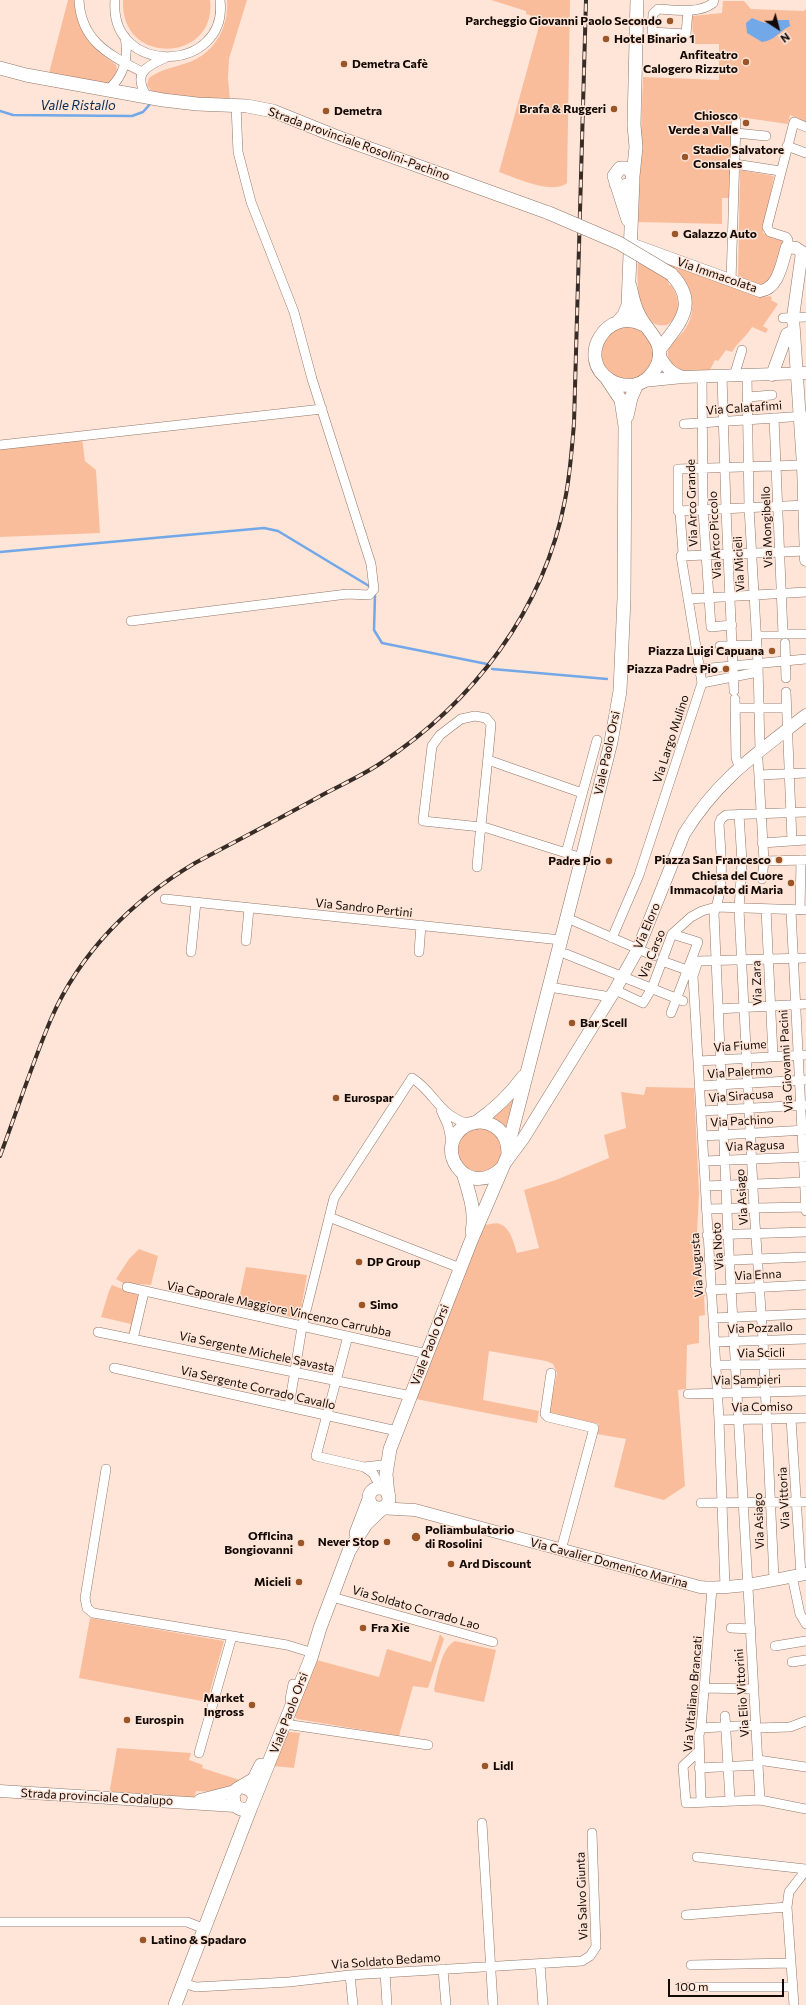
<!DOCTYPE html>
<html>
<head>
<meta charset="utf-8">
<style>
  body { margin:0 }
  #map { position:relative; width:806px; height:2005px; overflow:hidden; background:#fee5d8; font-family:Commissioner,sans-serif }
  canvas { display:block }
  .north { position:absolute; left:758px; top:8px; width:40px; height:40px; -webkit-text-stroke:3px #fee5d8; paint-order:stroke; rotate:144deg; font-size:11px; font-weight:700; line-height:16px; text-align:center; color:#130a05 }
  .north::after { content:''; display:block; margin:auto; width:14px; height:18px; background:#130a05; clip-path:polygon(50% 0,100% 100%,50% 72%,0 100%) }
  .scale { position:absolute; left:668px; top:1979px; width:116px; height:18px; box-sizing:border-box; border:2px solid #130a05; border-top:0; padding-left:5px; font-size:12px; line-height:14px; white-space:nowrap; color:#130a05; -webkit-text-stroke:3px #fee5d8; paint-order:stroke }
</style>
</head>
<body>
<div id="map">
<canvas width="806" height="2005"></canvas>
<div class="north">N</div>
<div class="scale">100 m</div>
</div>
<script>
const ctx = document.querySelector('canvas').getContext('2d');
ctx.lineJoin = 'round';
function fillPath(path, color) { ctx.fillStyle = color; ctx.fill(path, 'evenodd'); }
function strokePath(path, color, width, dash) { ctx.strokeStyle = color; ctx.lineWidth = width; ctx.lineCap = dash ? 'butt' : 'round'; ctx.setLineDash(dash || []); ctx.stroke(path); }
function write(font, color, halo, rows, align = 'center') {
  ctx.font = font + ' Commissioner,sans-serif'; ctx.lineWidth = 3; ctx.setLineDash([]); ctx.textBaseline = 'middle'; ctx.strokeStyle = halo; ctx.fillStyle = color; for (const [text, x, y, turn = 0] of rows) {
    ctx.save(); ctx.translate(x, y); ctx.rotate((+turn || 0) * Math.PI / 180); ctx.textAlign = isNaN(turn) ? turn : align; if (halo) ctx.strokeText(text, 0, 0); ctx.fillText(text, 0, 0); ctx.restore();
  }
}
const green = new Path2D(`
  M68,0H74C77,22 85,42 103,55C107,59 112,61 116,65L118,76L107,85L49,73Z
  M123,0H210C218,62 120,68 123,0Z
  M227,0H247L229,59L228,78L230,100L184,99L152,92L147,85L149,78C162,68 178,67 192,61C216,51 229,25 227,0Z
  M491,0H570L567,183C552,195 516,178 499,172L541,19L526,14V11Z
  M723,1H744L751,9L804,11L806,9V122L790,115L788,124L732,116L729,198H722V224L638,222L643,77L719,80V44H693L692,16L722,13Z
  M740,170L774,176L763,233L783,240L775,275L761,286L738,278Z
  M639,250L683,268L766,297L770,296L772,298L771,300L778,304L763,326L768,329L766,333L752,327C746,337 738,342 732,352L726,350L718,361L715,360L709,372L682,373L670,364C669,360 667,355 668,351C669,343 678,338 683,332C699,312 693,286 675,270L668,279L669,285H671C680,298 682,316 667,325C632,330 637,271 639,250Z
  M626,325L644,331L654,346L653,364L641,378L623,382L601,366C598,340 602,334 626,325Z
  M82,438L85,461L96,470L100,533L0,537V448Z
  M646,1087L694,1088L699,1193L697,1233L699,1294L706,1295L704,1297L705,1315L699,1316V1343L687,1345L686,1389L678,1390L685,1486L664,1500L614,1487L626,1439L597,1434L599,1424L549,1413L557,1373L553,1364L546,1361L489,1351L483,1400L539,1411L537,1423L416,1399L484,1225C489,1225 496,1222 500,1224C511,1228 514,1244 517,1253L539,1248L524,1190L556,1180L609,1158L604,1135L626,1128L621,1092L644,1095Z
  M514,1098L505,1129L488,1120Z
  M458 1150a22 22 0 1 1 44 0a22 22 0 1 1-44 0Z
  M139,1249L158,1256L151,1285L123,1283L116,1279L129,1259Z
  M246,1267L307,1275L300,1315L295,1318L238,1304Z
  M112,1285L140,1296L129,1336L128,1335L131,1324L101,1317L109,1291Z
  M90,1618L224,1641L207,1702L79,1678Z
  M440,1634L444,1639L428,1688L413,1686L399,1736L297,1719L294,1715L313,1659L379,1677L387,1649L431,1662Z
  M455,1641L496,1650L484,1702L435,1692L434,1689C438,1675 441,1648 455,1641Z
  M290,1732L300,1733L294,1768L273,1766L285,1734Z
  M117,1748L191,1753L189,1760L203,1765L202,1768L243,1781L247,1775L252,1777C236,1788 215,1793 196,1791L194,1798L111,1793L110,1789Z`);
const water = new Path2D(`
  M752,18L765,23L773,20H789L790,26C778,32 776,40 762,42L747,33L746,23Z`);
const stream = new Path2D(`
  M0,111L13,115L132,116L143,112L151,103
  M0,552L264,528L278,531L369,586
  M375,595L374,630L382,643L487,664
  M492,669L607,679`);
const pedestrian = new Path2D(`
  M760,635H781`);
const minor = new Path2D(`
  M79,0C81,42 110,55 142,72
  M115,0C109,78 229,73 220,0
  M688,11L686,34L652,32L653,14L658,9C675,10 699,14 713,3L714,0
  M108,90C124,76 129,57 125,37
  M147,97C133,74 144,67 165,58
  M736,133L766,136
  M787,146L806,153
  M735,164L780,171
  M787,247L788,240L786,237L770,232L767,227L794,122L806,127
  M731,281L736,121
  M783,318L806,317
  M747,375L749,507L758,664L760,751
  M722,376L726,509L734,691
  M734,376L742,350
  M702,377L703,510L711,627L732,625
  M748,397L772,395
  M774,418L783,634
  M684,424L806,416
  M0,445L322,409
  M678,511L806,505
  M681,556L806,551
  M688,599L806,592
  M131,621L347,594L369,595L374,589L371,564L312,379L294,312L251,202L238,152L236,105
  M788,634H806
  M785,643L786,678
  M720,646L757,645
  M700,669L806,659
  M702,683L758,672
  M786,692L792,841
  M735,699L736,758L739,766
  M735,708H786
  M488,760L582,793
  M758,760L764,861L762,879
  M759,775L806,773
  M739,814L742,862L739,909L754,1208L763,1340L774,1579
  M762,843L806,840
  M566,853L597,740
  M764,861L806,860
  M477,867C481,820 487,772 491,724L486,718L475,716L461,719L440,735L432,746L423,821L481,827L487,828L582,858
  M165,899L561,940
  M766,909L773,1056
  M800,910L801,860
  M791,911L806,1211
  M567,918L654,956
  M612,938L639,875L702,683L681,556L683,552L680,513L678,511V469L803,465
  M246,941L249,908
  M191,952L196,902
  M419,952L421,925
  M566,954L683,1001
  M662,961L687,970
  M549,987L611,997
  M615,990L643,1003L652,988L672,934L691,917L702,911L716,907L806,910
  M718,1009L806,1004
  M671,1013L698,942L672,934
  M699,1061L806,1055
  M699,1086L806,1080
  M441,1110L448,1126L452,1145
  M702,1111L805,1105
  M703,1136L806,1130
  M704,1161L806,1157
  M705,1186L806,1182
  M706,1209L806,1207
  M329,1217L460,1268
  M707,1235L806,1232
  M709,1261L806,1257
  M127,1287L427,1354
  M710,1290L806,1285
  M713,1318L806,1314
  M98,1332L411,1396
  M348,1336L316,1456L364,1467L382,1465
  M133,1339L144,1292
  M714,1342L806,1339
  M715,1365L806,1364
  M114,1368L397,1431
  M551,1373L545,1414L548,1417L594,1428L561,1550
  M688,1394L806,1391
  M289,1407L302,1327L334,1198L412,1078C436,1093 439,1117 470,1124
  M791,1419L801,1575
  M719,1420L806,1418
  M364,1467L373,1473L376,1479
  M106,1469L85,1598L87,1608L93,1613L287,1645L313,1653
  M701,1503L806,1502
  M792,1576L800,1614L806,1624
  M725,1587L719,1420L693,976L698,961L806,958
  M332,1597L493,1642
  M731,1628L751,1629
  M775,1646L806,1641
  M792,1662L806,1660
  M704,1688L754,1689
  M290,1699L293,1684
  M725,1716L730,1800
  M285,1724L428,1745
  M701,1728L756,1725
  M757,1728L790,1727L806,1721
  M699,1751L683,1766L686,1803L760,1800L806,1809
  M199,1753L232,1636
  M758,1760L806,1767
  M699,1768L758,1765
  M760,1800L728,1234L714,913C725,886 721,853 719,824L721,819L726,815L806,812
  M701,1802L699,1735L701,1728L712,1588
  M482,1823L493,2005
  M697,1857L806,1869
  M686,1915L787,1907
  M0,1922H187L205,1929
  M540,1964L543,2005
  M691,1965L791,1963
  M443,1969L446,2005
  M385,1972L387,2005
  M350,1975L353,2005
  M183,1983L196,1987L289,1982L350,1975L582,1961L590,1956L596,1947L592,1833
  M681,1987H793
  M794,2005L787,1907L789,1892L806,1870`);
const tertiary = new Path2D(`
  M631,244L760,291C779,289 782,262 787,247L796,248L802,252L793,317L803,465L806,560
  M659,355C666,367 670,373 683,377
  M772,375L787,334L794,331
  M643,381L683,377L806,373
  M506,1162L523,1139L615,990L638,949L684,834C718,779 756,754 806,715
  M377,1508L415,1510L700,1587C735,1590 772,1580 806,1574
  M0,1791L235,1806
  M200,1800L235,1791`);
const secondary = new Path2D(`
  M0,68L26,75L163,100L197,104L247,106L273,111L335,136L549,213
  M633,176L636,147L634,125L637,0
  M616,184L621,187L630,184L633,179L631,171L626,168H620L614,176L628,220
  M630,286C632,295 634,306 639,315C647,332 665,341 658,363C654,374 645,383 634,385C625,386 617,385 610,380C575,359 607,305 644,325
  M618,322L624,315L628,305L633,179
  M659,350C679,324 700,304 671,274
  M627,416L631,398L637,384
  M475,1123C494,1110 510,1095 523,1077
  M508,1147L582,858L611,742L620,691L624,598L625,426L621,400L607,379
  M463,1173C469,1193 476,1211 472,1232
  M369 1498a10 10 0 1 1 20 0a10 10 0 1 1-20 0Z
  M388,1495L386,1474L390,1449L471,1241L508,1155C508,1142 505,1133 494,1126C486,1121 476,1121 467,1125C430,1145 466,1202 502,1168
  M356,1533L369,1499
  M243,1787L251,1790L255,1797L251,1807C245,1811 239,1810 234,1804L233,1794L237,1789L254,1779L261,1765
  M255,1797L311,1658L320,1628L349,1551L366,1524L385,1506
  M175,2005L251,1807`);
const rail = new Path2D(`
  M0,1156C17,1111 32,1064 51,1019C80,952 133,900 195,863C238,840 281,818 324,794C343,784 363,775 381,763C473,703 544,610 565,500C570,475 572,449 574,423L586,0`);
const secondaryBridge = new Path2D(`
  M549,213L619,243L671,274`);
const markers = [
  [670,21,4,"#9a5627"],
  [606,39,4,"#9a5627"],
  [746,62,4,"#9a5627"],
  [344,64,4,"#9a5627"],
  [614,109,4,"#9a5627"],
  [326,111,4,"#9a5627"],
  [746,123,4,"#9a5627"],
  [685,157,4,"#9a5627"],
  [675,234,4,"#9a5627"],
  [772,651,4,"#9a5627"],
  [726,669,4,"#9a5627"],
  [779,860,4,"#9a5627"],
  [609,861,4,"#9a5627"],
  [791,883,4,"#9a5627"],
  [572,1023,4,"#9a5627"],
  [336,1098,4,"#9a5627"],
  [359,1262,4,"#9a5627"],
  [362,1305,4,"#9a5627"],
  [416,1537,5,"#9a5627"],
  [387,1542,4,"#9a5627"],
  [301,1543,4,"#9a5627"],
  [451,1564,4,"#9a5627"],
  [299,1582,4,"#9a5627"],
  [363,1628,4,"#9a5627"],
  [252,1705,4,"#9a5627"],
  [127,1720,4,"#9a5627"],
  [485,1766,4,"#9a5627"],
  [143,1940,4,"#9a5627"]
];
const poiNames = [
  ["Parcheggio Giovanni Paolo Secondo",662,21,"right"],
  ["Hotel Binario 1",614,39],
  ["Anfiteatro",738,55,"right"],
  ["Calogero Rizzuto",738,69,"right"],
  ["Demetra Cafè",352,64],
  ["Brafa & Ruggeri",606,109,"right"],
  ["Demetra",334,111],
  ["Chiosco",738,116,"right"],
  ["Verde a Valle",738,130,"right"],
  ["Stadio Salvatore",693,150],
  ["Consales",693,164],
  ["Galazzo Auto",683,234],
  ["Piazza Luigi Capuana",764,651,"right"],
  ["Piazza Padre Pio",718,669,"right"],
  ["Piazza San Francesco",771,860,"right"],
  ["Padre Pio",601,861,"right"],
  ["Chiesa del Cuore",783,876,"right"],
  ["Immacolato di Maria",783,890,"right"],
  ["Bar Scell",580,1023],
  ["Eurospar",344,1098],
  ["DP Group",367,1262],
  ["Simo",370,1305],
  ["Poliambulatorio",425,1530],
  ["di Rosolini",425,1544],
  ["Officina",293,1536,"right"],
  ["Bongiovanni",293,1550,"right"],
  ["Never Stop",379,1542,"right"],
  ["Ard Discount",459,1564],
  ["Micieli",291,1582,"right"],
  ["Fra Xie",371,1628],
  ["Market",244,1698,"right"],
  ["Ingross",244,1712,"right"],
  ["Eurospin",135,1720],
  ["Lidl",493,1766],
  ["Latino & Spadaro",151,1940]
];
const streetNames = [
  ["Strada provinciale Rosolini-Pachino",359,144,20],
  ["Via Immacolata",717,275,19],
  ["Via Calatafimi",744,408,-4],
  ["Via Arco Grande",692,503,-92],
  ["Via Mongibello",767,527,-92],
  ["Via Arco Piccolo",715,535,-93],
  ["Via Micieli",739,564,-93],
  ["Via Largo Mulino",671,739,-72],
  ["Viale Paolo Orsi",607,753,-78],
  ["Via Sandro Pertini",364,908,6],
  ["Via Eloro",647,926,-67],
  ["Via Carso",652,954,-68],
  ["Via Zara",757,983,-92],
  ["Via Fiume",740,1046,-4],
  ["Via Giovanni Pacini",786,1061,-93],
  ["Via Palermo",740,1072,-4],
  ["Via Siracusa",741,1096,-4],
  ["Via Pachino",742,1121,-3],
  ["Via Ragusa",755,1146,-2],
  ["Via Asiago",742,1197,-94],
  ["Via Noto",718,1246,-94],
  ["Via Augusta",697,1265,-94],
  ["Via Enna",758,1275,-3],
  ["Via Caporale Maggiore Vincenzo Carrubba",279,1309,12],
  ["Via Pozzallo",760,1328,-2],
  ["Viale Paolo Orsi",430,1345,-69],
  ["Via Sergente Michele Savasta",257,1352,12],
  ["Via Scicli",761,1353,-1],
  ["Via Sampieri",747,1380,-1],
  ["Via Sergente Corrado Cavallo",258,1388,13],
  ["Via Comiso",762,1407,-1],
  ["Via Vittoria",784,1498,-93],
  ["Via Asiago",759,1521,-92],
  ["Via Cavalier Domenico Marina",609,1563,15],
  ["Via Soldato Corrado Lao",416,1608,16],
  ["Via Elio Vittorini",742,1693,-94],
  ["Via Vitaliano Brancati",693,1694,-85],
  ["Viale Paolo Orsi",289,1713,-69],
  ["Strada provinciale Codalupo",97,1797,3],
  ["Via Salvo Giunta",582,1896,-92],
  ["Via Soldato Bedamo",386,1961,-4]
];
const waterNames = [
  ["Valle Ristallo",78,106]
];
fillPath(green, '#fabd9c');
fillPath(water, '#72a7e8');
strokePath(stream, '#72a7e8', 2.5);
strokePath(pedestrian, '#937768', 8);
strokePath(minor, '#937768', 10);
strokePath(tertiary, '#937768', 13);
strokePath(secondary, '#937768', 14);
strokePath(pedestrian, '#fff', 7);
strokePath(minor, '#fff', 9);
strokePath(tertiary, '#fff', 12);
strokePath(secondary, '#fff', 13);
strokePath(rail, '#382c26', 4);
strokePath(rail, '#fee5d8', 2.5, [8]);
strokePath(secondaryBridge, '#937768', 14, []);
strokePath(secondaryBridge, '#fff', 13);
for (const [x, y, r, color] of markers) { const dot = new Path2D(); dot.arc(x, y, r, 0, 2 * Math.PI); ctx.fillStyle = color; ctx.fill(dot); strokePath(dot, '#fee5d8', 1.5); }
write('bold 12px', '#130a05', '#fee5d8', poiNames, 'left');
write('12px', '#130a05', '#fee5d8', streetNames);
write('italic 13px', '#042a52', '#fee5d8', waterNames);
</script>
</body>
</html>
